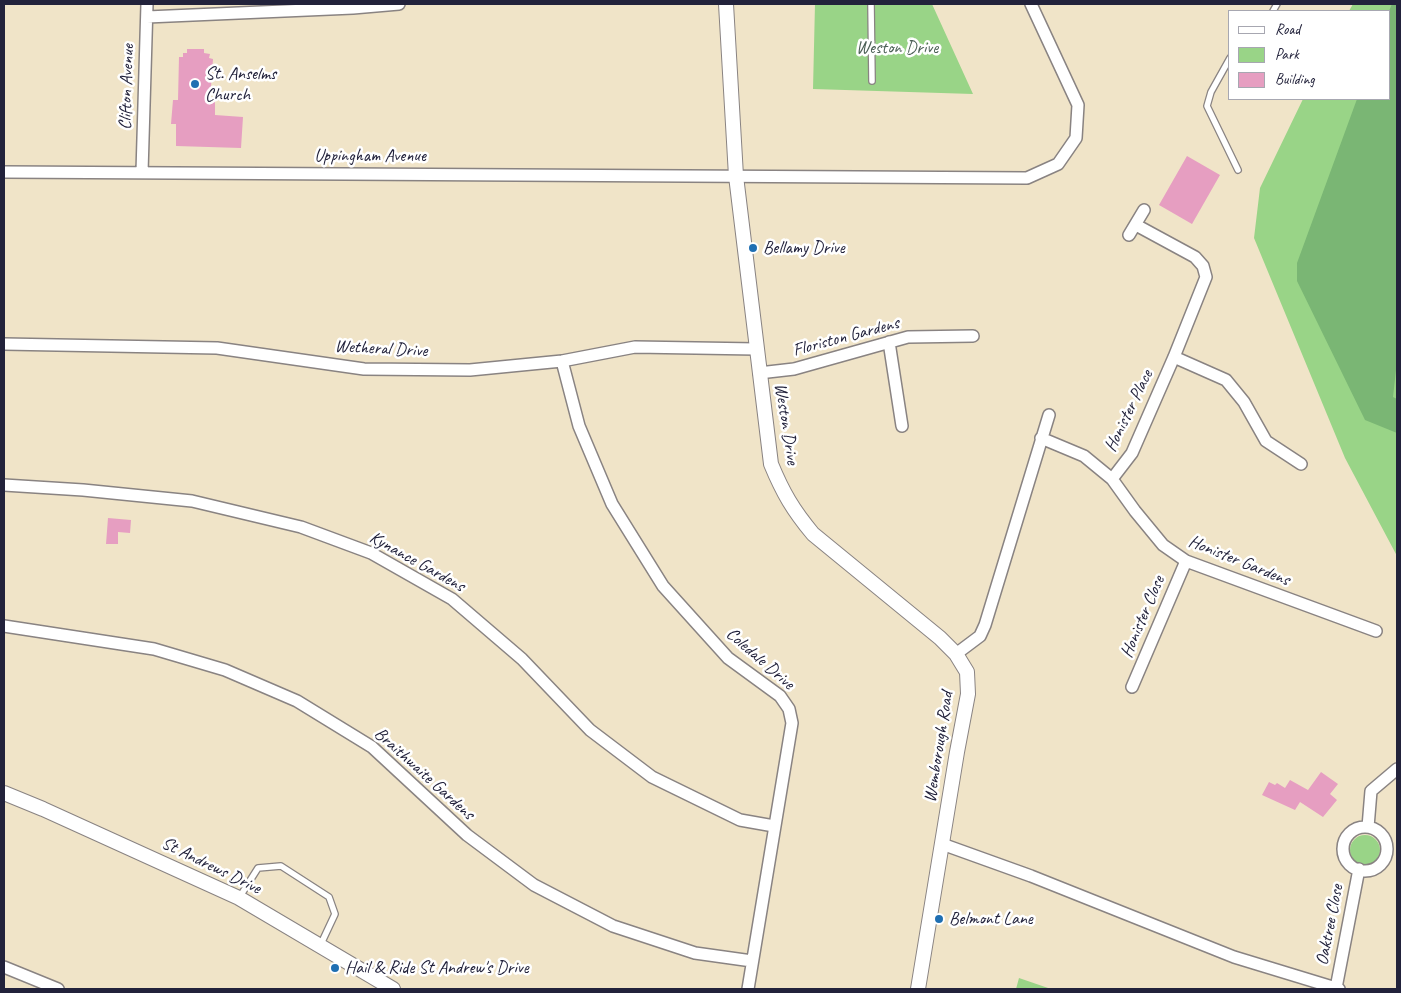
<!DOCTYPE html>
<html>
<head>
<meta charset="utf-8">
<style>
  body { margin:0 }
  #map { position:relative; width:1401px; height:993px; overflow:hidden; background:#f0e4c8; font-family:Caveat,sans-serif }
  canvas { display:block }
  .frame { position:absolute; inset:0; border:5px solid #22223b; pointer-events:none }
  .legend { position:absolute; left:1228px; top:10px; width:162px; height:90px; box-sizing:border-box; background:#fff; border:1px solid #a7a7b1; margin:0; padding:6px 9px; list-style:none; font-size:15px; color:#22223b }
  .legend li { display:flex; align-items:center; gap:10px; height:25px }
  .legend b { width:25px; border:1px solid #a7a7b1 }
</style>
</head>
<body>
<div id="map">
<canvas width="1401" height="993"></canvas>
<div class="frame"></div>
<ul class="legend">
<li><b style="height:6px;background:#fff"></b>Road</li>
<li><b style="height:14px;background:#99d487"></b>Park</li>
<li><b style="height:14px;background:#e69ec1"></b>Building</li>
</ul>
</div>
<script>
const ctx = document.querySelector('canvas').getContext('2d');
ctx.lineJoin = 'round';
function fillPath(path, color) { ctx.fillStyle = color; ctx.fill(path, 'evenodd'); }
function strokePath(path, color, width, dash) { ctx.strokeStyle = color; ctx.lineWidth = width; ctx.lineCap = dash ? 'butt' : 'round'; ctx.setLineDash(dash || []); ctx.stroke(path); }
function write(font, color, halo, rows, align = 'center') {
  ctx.font = font + ' Caveat,sans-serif'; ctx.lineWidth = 5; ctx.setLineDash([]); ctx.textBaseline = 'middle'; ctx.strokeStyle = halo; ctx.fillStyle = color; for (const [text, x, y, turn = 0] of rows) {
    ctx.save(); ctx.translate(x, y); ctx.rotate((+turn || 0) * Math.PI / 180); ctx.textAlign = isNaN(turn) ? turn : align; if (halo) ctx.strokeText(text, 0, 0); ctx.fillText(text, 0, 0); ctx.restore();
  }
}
const green = new Path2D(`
  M815,4H932L973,94L813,89Z
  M1353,4H1397V556L1345,458L1254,238L1260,188L1303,99H1390V11H1349Z
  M1350 850a15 15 0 1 1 30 0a15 15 0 1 1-30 0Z
  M1019,978L1051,989H1016Z`);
const forest = new Path2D(`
  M1392,4H1397V361L1393,397L1397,399V433L1365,420L1297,281V263L1357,99H1390L1389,11Z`);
const building = new Path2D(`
  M187,49H204V53L210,54L209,58L213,59L210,101H215V115L243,117L241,148L176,146V124H171L173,100H178L179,57H183V53H187Z
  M1187,156L1220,175L1192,224L1159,205Z
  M108,518L131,520L130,533L118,532V544H106Z
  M1321,772L1338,784L1330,794L1337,800L1323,817L1300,802L1295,810L1262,795L1269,782L1275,785L1277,783L1285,788L1290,780L1308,790Z`);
const service = new Path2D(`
  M871,4L872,81
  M1273,11L1277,4
  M1230,58L1211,92L1207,106L1238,170
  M239,898L258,868L281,866L329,897L335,914L320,946`);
const minor = new Path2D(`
  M147,17L353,8L399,4
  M4,172L1027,178L1058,164L1076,138L1078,105L1031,4
  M142,172L147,4
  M1129,235L1144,210
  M889,342L902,426
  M4,344L217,348L364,369L470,370L562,361L635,347L756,349
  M1174,357L1226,380L1244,402L1266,441L1301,464
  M562,361L579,426L612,504L663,586L728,658L780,696L789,709L792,723L748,989
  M759,373L794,369L908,337L973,336
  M1041,438L1084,456L1112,479L1135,511L1163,545L1186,561L1376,631
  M1112,479L1132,453L1174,357L1206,277L1203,266L1195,257L1136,225
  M4,485L83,490L192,501L301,527L371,553L452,599L522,659L590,730L652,777L740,820L774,826
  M4,626L154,649L225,670L297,701L372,747L467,835L534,885L613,926L695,953L752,961
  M956,654L980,636L985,625L1049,415
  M1132,687L1186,561
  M1368,827L1371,791L1397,769
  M1343 849a22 22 0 1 1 44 0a22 22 0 1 1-44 0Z
  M942,844L1031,876L1234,957L1339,989
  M4,967L58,989
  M1336,988L1359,869`);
const tertiary = new Path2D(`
  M726,4L736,176L771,464C783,493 793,510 813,534L940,638L956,654L967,672L968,694L957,752L918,989
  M4,793L43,809L239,898L393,989`);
const markers = [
  [195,84,5,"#1f6fb2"],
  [753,248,5,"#1f6fb2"],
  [939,919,5,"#1f6fb2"],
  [335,968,5,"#1f6fb2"]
];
const parkNames = [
  ["Weston Drive",897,48]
];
const poiNames = [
  ["St. Anselms",205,74],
  ["Church",205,95],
  ["Bellamy Drive",763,248],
  ["Belmont Lane",949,919],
  ["Hail & Ride St Andrew's Drive",345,968]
];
const streetNames = [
  ["Clifton Avenue",127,87,-88],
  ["Uppingham Avenue",370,156],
  ["Floriston Gardens",846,337,-15],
  ["Wetheral Drive",381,349,3],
  ["Honister Place",1129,411,-64],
  ["Weston Drive",786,424,81],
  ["Honister Gardens",1239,561,22],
  ["Kynance Gardens",417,562,29],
  ["Honister Close",1143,617,-67],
  ["Coledale Drive",760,659,41],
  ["Wemborough Road",939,747,-81],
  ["Braithwaite Gardens",424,774,42],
  ["St Andrews Drive",211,866,26],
  ["Oaktree Close",1330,925,-79]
];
fillPath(green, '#99d487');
fillPath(forest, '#7ab674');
fillPath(building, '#e69ec1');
strokePath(service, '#898382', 8);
strokePath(minor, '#898382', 14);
strokePath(tertiary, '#898382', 16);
strokePath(service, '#fff', 5.5);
strokePath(minor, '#fff', 11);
strokePath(tertiary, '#fff', 14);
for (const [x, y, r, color] of markers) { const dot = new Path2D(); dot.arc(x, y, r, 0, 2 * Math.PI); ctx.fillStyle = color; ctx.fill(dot); strokePath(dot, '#fff', 2); }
write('18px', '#4c6056', '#fff', parkNames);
write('18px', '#22223b', '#fff', poiNames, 'left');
write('18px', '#22223b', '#fff', streetNames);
</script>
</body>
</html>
